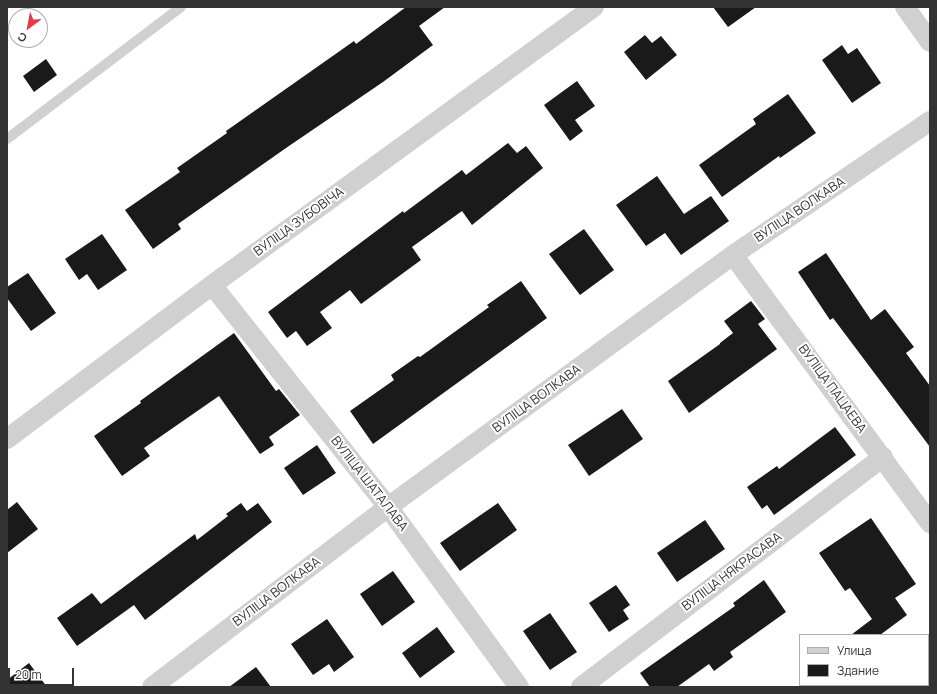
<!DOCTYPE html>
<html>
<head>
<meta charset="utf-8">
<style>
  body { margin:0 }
  #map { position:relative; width:937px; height:694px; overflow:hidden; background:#fff; font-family:Manrope,sans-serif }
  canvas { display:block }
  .frame { position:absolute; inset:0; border:8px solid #333; pointer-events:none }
  .legend { position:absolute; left:799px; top:634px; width:130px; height:52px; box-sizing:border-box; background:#fff; border:1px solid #adadad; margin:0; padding:5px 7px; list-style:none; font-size:12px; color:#333 }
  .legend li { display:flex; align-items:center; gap:8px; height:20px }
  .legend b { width:20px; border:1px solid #adadad }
  .north { position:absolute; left:8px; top:8px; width:40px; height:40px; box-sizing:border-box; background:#fff; border:1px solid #adadad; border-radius:50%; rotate:212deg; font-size:11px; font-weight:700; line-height:16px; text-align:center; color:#333 }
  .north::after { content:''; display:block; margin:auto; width:14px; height:18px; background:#e63946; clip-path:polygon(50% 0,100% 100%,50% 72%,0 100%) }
  .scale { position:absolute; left:8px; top:668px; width:66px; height:18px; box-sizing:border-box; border:2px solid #333; border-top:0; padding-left:5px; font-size:12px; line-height:14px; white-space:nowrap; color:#333; -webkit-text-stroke:3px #fff; paint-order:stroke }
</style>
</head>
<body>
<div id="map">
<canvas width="937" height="694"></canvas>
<div class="frame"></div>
<ul class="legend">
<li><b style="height:5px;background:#d0d0d0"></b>Улица</li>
<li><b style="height:11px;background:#1a1a1a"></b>Здание</li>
</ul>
<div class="north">С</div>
<div class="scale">20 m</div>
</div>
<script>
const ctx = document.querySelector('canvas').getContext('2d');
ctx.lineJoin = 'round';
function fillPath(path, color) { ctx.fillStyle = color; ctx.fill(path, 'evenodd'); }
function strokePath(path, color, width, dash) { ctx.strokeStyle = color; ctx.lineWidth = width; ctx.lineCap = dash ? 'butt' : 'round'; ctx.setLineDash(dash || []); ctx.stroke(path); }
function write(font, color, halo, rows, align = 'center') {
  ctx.font = font + ' Manrope,sans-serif'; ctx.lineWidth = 4; ctx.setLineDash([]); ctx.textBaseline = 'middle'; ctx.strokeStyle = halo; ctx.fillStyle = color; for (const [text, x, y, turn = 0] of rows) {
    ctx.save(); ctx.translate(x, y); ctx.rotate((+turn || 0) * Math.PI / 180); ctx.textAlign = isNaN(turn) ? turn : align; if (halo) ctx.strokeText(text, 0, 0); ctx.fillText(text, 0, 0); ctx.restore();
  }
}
const building = new Path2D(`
  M406,7H445L419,26L433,45L383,82L286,148L178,224L181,229L153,249L125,210L180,172L177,168L227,133L226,131L354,41L356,44Z
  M713,7H756L728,27Z
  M645,35L652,43L661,36L677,55L646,80L624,52Z
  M842,45L848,54L857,48L881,83L852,103L822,60Z
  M46,59L57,75L34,92L23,76Z
  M577,81L595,106L575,120L583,131L570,141L544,105Z
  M788,94L816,133L780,158L779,156L722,197L699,165L756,124L753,119Z
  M508,143L517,153L526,146L543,168L472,225L462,211L412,247L421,260L361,304L350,290L320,312L332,328L307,346L296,331L287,338L268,312L403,211L404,213L462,170L466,175Z
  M657,176L684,214L711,196L729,221L681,255L665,233L646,246L616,205Z
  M584,229L614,270L580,295L549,254Z
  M102,234L127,270L98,290L87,274L79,280L65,259Z
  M826,253L871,320L885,309L914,347L906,353L930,386V447L833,318L830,320L798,272Z
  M28,273L56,313L31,331L7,298V287Z
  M521,281L547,318L373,444L350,411L394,380L391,375L418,356L420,357L489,307L487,305Z
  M751,301L765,319L758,324L777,349L689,413L668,381L720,344V343L733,333L724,321Z
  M234,333L276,391L279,389L300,415L269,437L274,445L260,454L219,396L144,448L150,456L122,476L94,436L141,403L140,401Z
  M622,409L643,439L589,476L568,445Z
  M835,427L856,455L774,515L767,505L762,509L747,487L777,466L779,469Z
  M317,445L336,473L303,495L284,468Z
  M17,502L38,529L7,553V510Z
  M241,503L247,511L258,503L272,522L145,620L134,605L77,646L57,618L92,593L101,604L195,534L197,540L228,516L226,514Z
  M498,503L517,530L460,571L440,543Z
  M871,518L916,584L895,598L907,615L880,635H851L872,619L850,588L845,591L819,553Z
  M705,520L725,549L677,582L657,553Z
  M393,571L415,602L382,626L360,594Z
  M764,580L786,612L730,652L733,657L714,671L709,664L677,687H650L640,673L735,606L733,603Z
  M616,585L630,605L623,610L629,619L609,632L589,603Z
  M550,613L577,652L550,670L523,631Z
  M327,619L354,657L334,672L329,664L313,675L291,644Z
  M437,627L455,652L420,678L402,653Z
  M29,663L47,687H7V680Z
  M256,667L271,687H229Z`);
const lane = new Path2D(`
  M7,139L181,7`);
const street = new Path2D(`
  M905,7L930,42
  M733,255L930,523
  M212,285L388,507L519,687
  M7,439L212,285L594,7
  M152,687L388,507L733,255L930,121
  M581,687L883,457`);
const streetNames = [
  ["ВУЛІЦА ВОЛКАВА",800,210,-34],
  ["ВУЛІЦА ЗУБОВІЧА",299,222,-36],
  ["ВУЛІЦА ПАЦАЕВА",832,389,54],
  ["ВУЛІЦА ВОЛКАВА",537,399,-36],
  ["ВУЛІЦА ШАТАЛАВА",369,484,52],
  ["ВУЛІЦА НЯКРАСАВА",732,572,-37],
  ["ВУЛІЦА ВОЛКАВА",277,592,-37]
];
fillPath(building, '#1a1a1a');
strokePath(lane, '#d0d0d0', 10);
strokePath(street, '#d0d0d0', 20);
write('13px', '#333', '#fff', streetNames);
</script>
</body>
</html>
